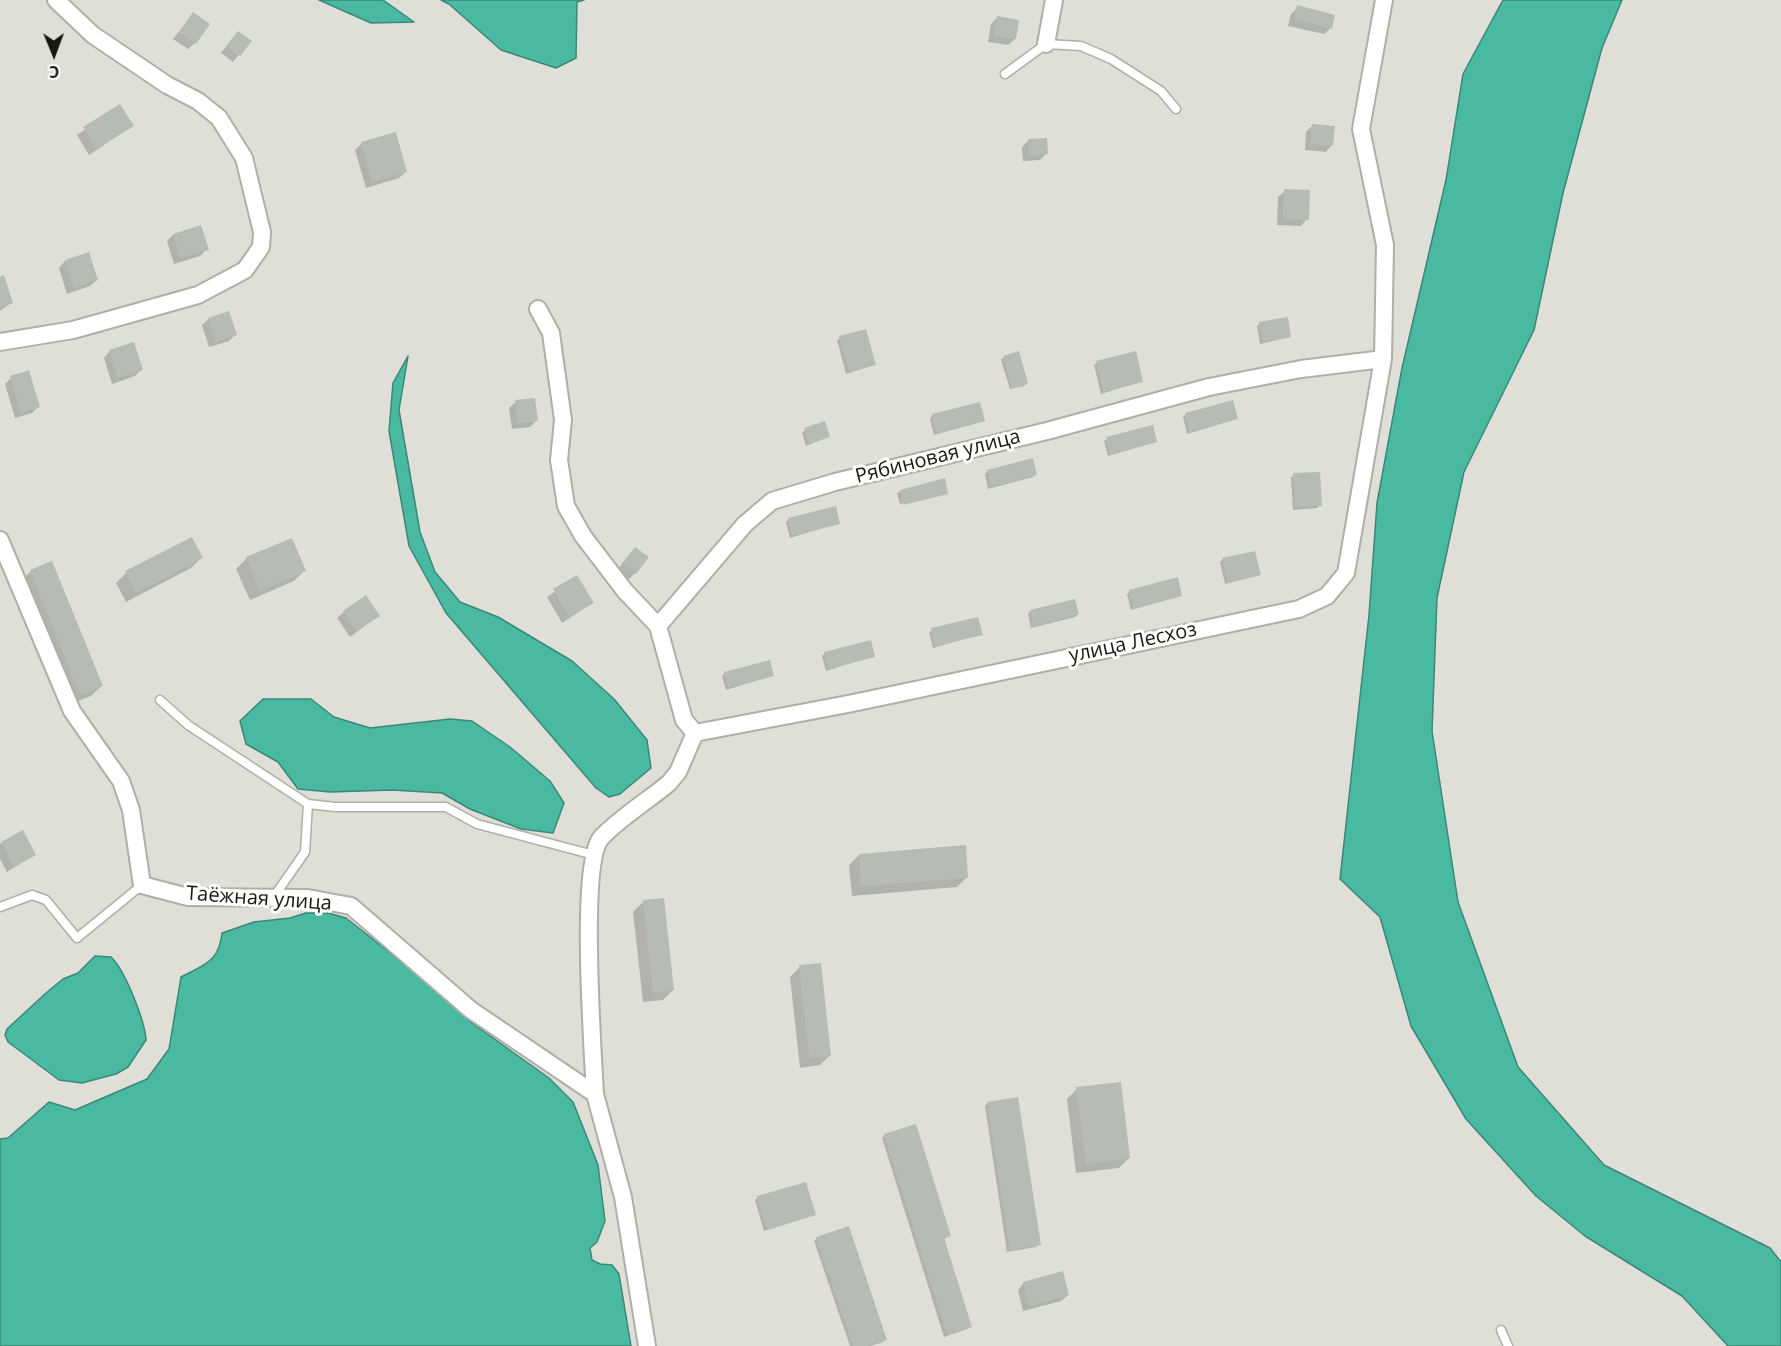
<!DOCTYPE html>
<html>
<head>
<meta charset="utf-8">
<style>
  body { margin:0 }
  #map { position:relative; width:1781px; height:1346px; overflow:hidden; background:#dfdfd8; font-family:"Open Sans",sans-serif }
  canvas { display:block }
  .north { position:absolute; left:24px; top:24px; width:60px; height:60px; -webkit-text-stroke:4px #fffffe; paint-order:stroke; rotate:179deg; font-size:16px; font-weight:700; line-height:24px; text-align:center; color:#171714 }
  .north::after { content:''; display:block; margin:auto; width:21px; height:27px; background:#171714; clip-path:polygon(50% 0,100% 100%,50% 72%,0 100%) }
</style>
</head>
<body>
<div id="map">
<canvas width="1781" height="1346"></canvas>
<div class="north">С</div>
</div>
<script>
const ctx = document.querySelector('canvas').getContext('2d');
ctx.lineJoin = 'round';
function fillPath(path, color) { ctx.fillStyle = color; ctx.fill(path, 'evenodd'); }
function strokePath(path, color, width, dash) { ctx.strokeStyle = color; ctx.lineWidth = width; ctx.lineCap = dash ? 'butt' : 'round'; ctx.setLineDash(dash || []); ctx.stroke(path); }
function write(font, color, halo, rows, align = 'center') {
  ctx.font = font + ' "Open Sans",sans-serif'; ctx.lineWidth = 6; ctx.setLineDash([]); ctx.textBaseline = 'middle'; ctx.strokeStyle = halo; ctx.fillStyle = color; for (const [text, x, y, turn = 0] of rows) {
    ctx.save(); ctx.translate(x, y); ctx.rotate((+turn || 0) * Math.PI / 180); ctx.textAlign = isNaN(turn) ? turn : align; if (halo) ctx.strokeText(text, 0, 0); ctx.fillText(text, 0, 0); ctx.restore();
  }
}
const water = new Path2D(`
  M319,0H383L414,22L371,23Z
  M441,0H584L577,2L576,58L556,68L501,50L449,4Z
  M1503,0H1622L1602,48L1563,193L1534,330L1464,472L1437,598L1432,731L1458,902L1518,1067L1604,1165L1770,1248L1781,1262V1346H1728L1682,1296L1585,1236L1536,1196L1466,1119L1411,1026L1380,917L1340,879L1369,615L1377,503L1402,368L1446,180L1463,74Z
  M408,356L399,410L420,532L435,572L460,602L498,617L572,661L614,699L647,740L651,768L620,794L609,797L596,788L446,613L409,546L389,431L393,383Z
  M263,699H311L334,717L370,728L450,719L472,721L510,747L550,781L564,803L553,833L521,829L470,809L442,793L392,790L330,792L298,789L278,762L246,744L240,721Z
  M306,913H328L346,918L435,988L472,1023L549,1078L573,1102L598,1165L605,1221L597,1242L590,1248L592,1260L600,1264L612,1265L619,1274L631,1346H0V1139L8,1138L49,1102L75,1110L147,1079L169,1049L181,977C204,965 219,962 222,933L254,922L290,918Z
  M95,956L111,957C125,970 145,1021 146,1040L128,1067L116,1074L82,1083L59,1080L8,1042L5,1035L7,1029L46,993L63,979L78,973Z`);
const shadow = new Path2D(`
  M1298,7L1331,28L1324,34L1288,26L1291,14Z
  M193,14L195,43L188,49L173,39Z
  M997,18L1015,39L1008,45L988,42L991,24Z
  M232,39L250,41L233,62L221,53Z
  M120,106L132,126L89,155L77,135Z
  M1313,125L1332,145L1326,152L1305,150L1306,132Z
  M1028,141L1046,154L1040,160L1023,161L1022,147Z
  M362,143L406,172L399,178L366,188L355,150Z
  M1285,191L1307,219L1301,226L1277,225L1278,197Z
  M173,235L207,249L200,256L174,264L167,241Z
  M65,261L97,280L90,286L67,294L59,268Z
  M0,278L11,303L0,311Z
  M209,319L235,335L229,341L209,347L202,325Z
  M1260,323L1290,337L1260,344L1257,326Z
  M840,338L874,365L846,374L837,340Z
  M110,351L141,370L135,376L112,384L104,358Z
  M1004,357L1027,383L1024,386L1010,389L1001,360Z
  M1097,363L1142,381L1101,394L1094,365Z
  M11,378L39,406L32,413L15,418L5,384Z
  M516,402L537,420L530,427L512,429L509,408Z
  M1186,414L1237,419L1187,434L1183,417Z
  M932,416L984,421L934,435L930,419Z
  M824,423L828,437L806,446L802,432Z
  M1107,439L1156,442L1108,456L1104,441Z
  M1032,460L1035,474L1033,477L988,489L985,474L987,472Z
  M1293,475L1320,505L1317,508L1293,510L1291,478Z
  M900,491L946,493L900,504L897,494Z
  M788,520L839,523L790,538L786,522Z
  M191,539L201,558L191,568L126,602L116,583L126,573Z
  M291,540L304,571L294,581L250,600L236,569L247,558Z
  M635,549V573L629,579L617,570Z
  M1223,559L1259,575L1225,584L1220,562Z
  M51,563L101,686L91,696L70,704L20,582L30,572Z
  M576,577L592,603L562,623L547,597Z
  M1130,591L1181,596L1131,610L1127,594Z
  M1074,600L1078,614L1075,617L1031,628L1028,614L1030,611Z
  M344,612L378,616L350,637L337,618Z
  M932,630L981,634L933,648L929,633Z
  M825,653L873,656L826,671L822,656Z
  M725,673L772,676L726,690L722,676Z
  M22,832L34,855L7,872L0,859V844Z
  M859,855L967,877L957,887L852,896L849,865Z
  M643,902L673,990L663,1000L643,1002L633,912Z
  M800,967L830,1055L820,1065L800,1068L790,977Z
  M1077,1089L1129,1158L1119,1168L1076,1173L1067,1099Z
  M988,1103L1039,1244L1036,1247L1007,1252L985,1106Z
  M885,1135L949,1236L943,1240L970,1327L967,1329L944,1337L882,1138Z
  M758,1197L814,1215L764,1231L755,1200Z
  M817,1238L886,1339L883,1342L871,1346H850L814,1241Z
  M1024,1283L1068,1295L1061,1301L1023,1311L1018,1290Z`);
const building = new Path2D(`
  M1297,5L1335,15L1332,29L1294,19Z
  M193,12L210,24L196,44L179,32Z
  M997,16L1019,20L1016,39L994,36Z
  M238,31L252,41L240,56L226,46Z
  M120,104L134,126L96,149L83,127Z
  M1312,124L1335,126L1333,146L1310,144Z
  M396,132L407,172L372,182L361,142Z
  M1047,138L1048,154L1029,156L1028,139Z
  M1284,189L1310,190L1309,220L1283,219Z
  M201,225L209,250L180,258L173,234Z
  M89,252L98,280L74,288L65,260Z
  M4,275L13,303L0,308V277Z
  M229,311L237,335L216,342L208,318Z
  M1288,317L1291,337L1263,342L1259,322Z
  M866,329L876,365L849,372L839,336Z
  M134,342L143,370L118,378L109,350Z
  M1019,351L1028,383L1012,388L1003,356Z
  M1136,351L1143,382L1104,392L1096,361Z
  M29,370L40,407L21,413L10,376Z
  M535,398L538,421L518,423L515,400Z
  M1233,400L1238,419L1190,432L1185,413Z
  M980,402L985,421L936,434L932,414Z
  M825,421L830,437L809,444L804,428Z
  M1153,425L1157,442L1110,454L1106,437Z
  M1033,458L1037,475L991,487L987,470Z
  M1320,472L1322,506L1295,507L1293,473Z
  M945,478L948,494L903,505L900,490Z
  M836,506L840,524L792,536L788,518Z
  M192,537L203,558L136,593L125,571Z
  M292,538L306,571L260,591L246,557Z
  M635,547L649,557L636,574L622,563Z
  M1255,551L1261,575L1228,583L1222,558Z
  M52,561L103,686L80,695L30,570Z
  M577,575L594,603L569,617L553,589Z
  M1178,577L1182,596L1134,609L1129,590Z
  M366,595L380,616L356,631L343,611Z
  M1075,599L1079,614L1034,626L1030,610Z
  M978,617L983,635L935,646L931,628Z
  M871,640L875,657L828,669L824,652Z
  M770,660L774,676L728,688L724,672Z
  M23,830L36,855L14,867L1,842Z
  M966,845L968,878L861,886L859,854Z
  M664,898L674,990L653,993L643,900Z
  M821,963L831,1056L809,1058L799,965Z
  M1121,1082L1130,1158L1086,1164L1076,1087Z
  M1018,1097L1041,1245L1010,1250L987,1102Z
  M916,1124L951,1236L944,1238L972,1327L947,1335L884,1134Z
  M806,1182L816,1215L767,1230L757,1196Z
  M849,1226L887,1340L868,1346H853L816,1237Z
  M1063,1271L1069,1295L1029,1306L1023,1282Z`);
const service = new Path2D(`
  M1005,74L1046,44L1081,46L1111,59L1161,91L1176,109
  M160,700L188,725L308,804L335,807H446L477,824L594,855
  M273,898L305,852L308,804
  M0,907L32,895L46,900L77,938L142,885
  M1501,1330L1508,1346`);
const minor = new Path2D(`
  M1046,44L1054,0
  M538,309L551,333L563,420L559,460L566,506L583,536L625,591L658,626
  M0,342L73,330L198,295L245,270L261,247L262,232L244,158L219,118L198,101L167,85L93,35L56,0
  M0,540L72,711L121,781L131,810L142,885L188,897L308,898L351,906L471,1010L595,1094C593,1052 579,864 601,838C617,820 650,799 669,783L678,772L695,733
  M695,733L853,703L1299,609L1327,596L1346,573L1383,359L1385,245L1361,129L1384,0
  M695,733L684,720L658,626L745,524L772,501L835,482L1047,431L1209,387L1301,369L1383,359
  M595,1094L623,1197L647,1346`);
const streetNames = [
  ["Рябиновая улица",938,457,-14],
  ["улица Лесхоз",1133,643,-12],
  ["Таёжная улица",259,899,4]
];
fillPath(water, '#49b9a1');
strokePath(water, '#3a8877', 1.5);
fillPath(shadow, '#0003');
fillPath(building, '#b6bbb5');
strokePath(service, '#afafa8', 11);
strokePath(minor, '#afafa8', 20);
strokePath(service, '#fff', 8);
strokePath(minor, '#fff', 16);
write('20px', '#171714', '#fffffe', streetNames);
</script>
</body>
</html>
